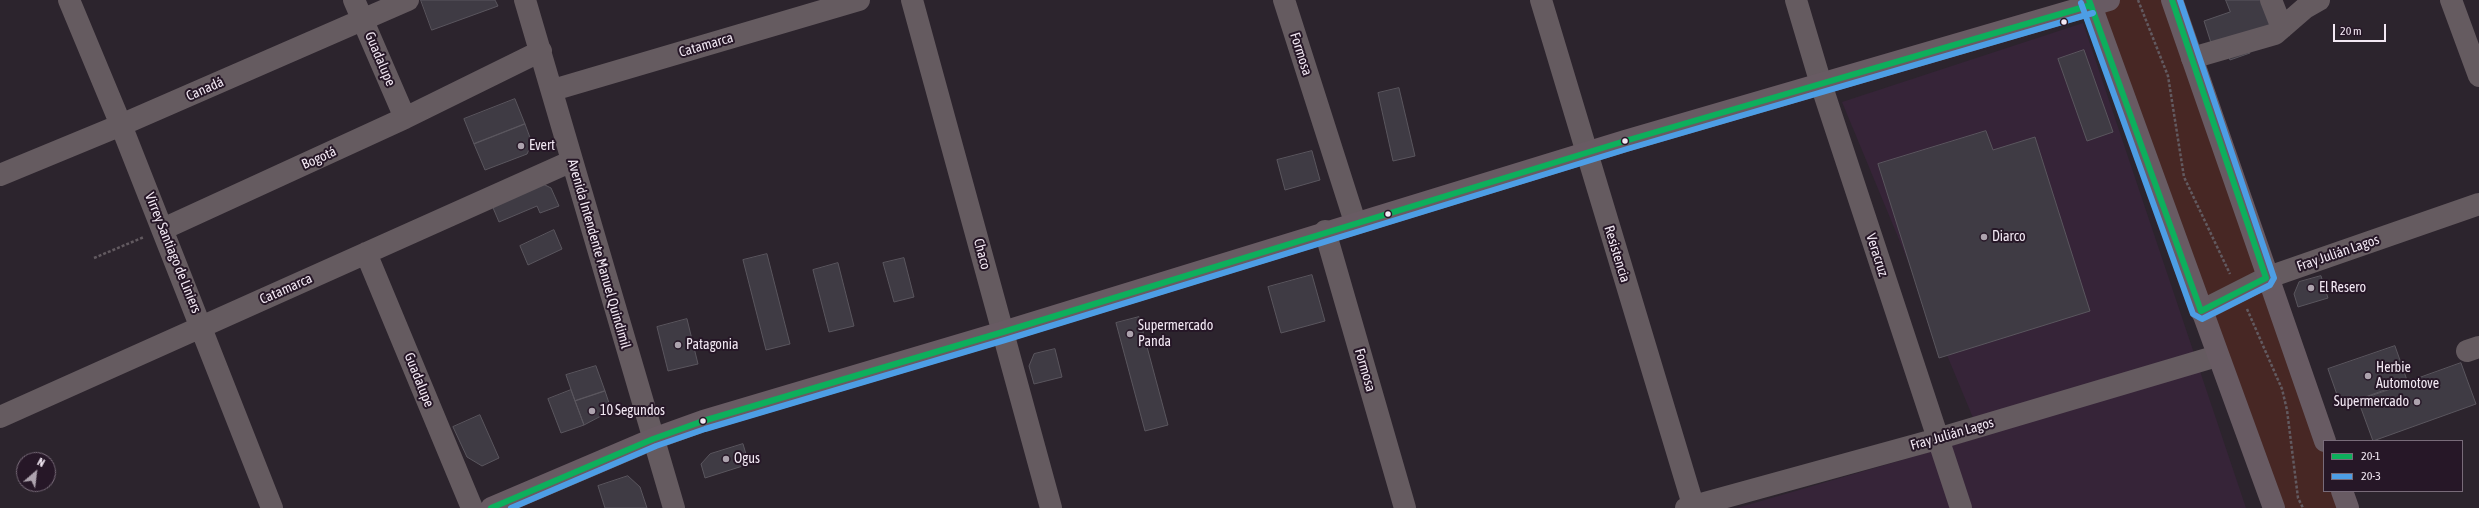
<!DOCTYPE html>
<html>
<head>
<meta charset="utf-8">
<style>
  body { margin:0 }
  #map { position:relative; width:2479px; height:508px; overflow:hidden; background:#2c242d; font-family:"Asap Condensed",sans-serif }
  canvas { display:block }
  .legend { position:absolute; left:2323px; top:440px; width:140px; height:52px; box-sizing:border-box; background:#261727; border:1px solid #786b79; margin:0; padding:5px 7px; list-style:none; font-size:12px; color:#f2e8f3 }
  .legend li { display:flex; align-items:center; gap:8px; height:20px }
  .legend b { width:20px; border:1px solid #786b79 }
  .north { position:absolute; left:16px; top:452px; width:40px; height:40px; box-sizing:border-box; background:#261727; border:1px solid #786b79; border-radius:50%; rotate:28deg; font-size:11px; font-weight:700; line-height:16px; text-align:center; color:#f2e8f3 }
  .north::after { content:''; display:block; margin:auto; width:14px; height:18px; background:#ada3ae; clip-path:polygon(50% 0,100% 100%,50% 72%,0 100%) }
  .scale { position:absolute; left:2333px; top:24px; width:53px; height:18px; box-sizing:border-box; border:2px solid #f2e8f3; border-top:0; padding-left:5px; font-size:12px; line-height:14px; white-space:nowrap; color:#f2e8f3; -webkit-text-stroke:3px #261727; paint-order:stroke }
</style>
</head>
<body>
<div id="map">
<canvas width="2479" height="508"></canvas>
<ul class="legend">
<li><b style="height:5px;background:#0daf5c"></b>20-1</li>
<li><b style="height:5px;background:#4d9ee5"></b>20-3</li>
</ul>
<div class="north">N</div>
<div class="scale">20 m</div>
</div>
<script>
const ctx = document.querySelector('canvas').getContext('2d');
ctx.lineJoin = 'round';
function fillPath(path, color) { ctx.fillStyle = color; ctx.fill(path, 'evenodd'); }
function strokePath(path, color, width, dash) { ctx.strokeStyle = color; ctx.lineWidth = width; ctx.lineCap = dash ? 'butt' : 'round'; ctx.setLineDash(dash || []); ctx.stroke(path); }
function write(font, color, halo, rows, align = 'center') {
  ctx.font = font + ' "Asap Condensed",sans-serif'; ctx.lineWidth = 4; ctx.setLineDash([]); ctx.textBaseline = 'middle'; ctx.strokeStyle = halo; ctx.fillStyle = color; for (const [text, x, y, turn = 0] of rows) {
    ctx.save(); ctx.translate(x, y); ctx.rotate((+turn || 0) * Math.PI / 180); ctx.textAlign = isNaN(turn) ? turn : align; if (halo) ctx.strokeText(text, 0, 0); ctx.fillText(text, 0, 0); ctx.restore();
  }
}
const built = new Path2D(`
  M2083,23L2246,508H1737L1981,437L1842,102Z`);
const green = new Path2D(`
  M2089,0H2172L2324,441V491H2342L2348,508H2274Z`);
const building = new Path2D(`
  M421,0H495L498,6L432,30Z
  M2226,0H2263L2273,27L2245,37L2250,53L2230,60L2224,42L2212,46L2204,21L2230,12Z
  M2084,50L2113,132L2087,141L2058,59Z
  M1399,88L1415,156L1393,161L1378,93Z
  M515,99L525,124L474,144L464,119Z
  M525,124L532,143L527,154L485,170L474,144Z
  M1986,131L1993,150L2035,137L2090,311L1939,358L1878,164Z
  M1312,151L1320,180L1285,190L1277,160Z
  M541,183L551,188L559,206L540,213L537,206L499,222L491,203Z
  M554,230L562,249L528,265L520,246Z
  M767,254L790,344L766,350L743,260Z
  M904,258L914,297L894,302L883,263Z
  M838,263L854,326L829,332L813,270Z
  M1312,275L1325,321L1281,333L1268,287Z
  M2321,276L2328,298L2298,307L2294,294L2299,282Z
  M1139,317L1168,425L1145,431L1116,323Z
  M687,319L698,364L668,371L657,327Z
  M2395,346L2408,383L2341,406L2328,369Z
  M1055,349L1062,377L1034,384L1029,366L1034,354Z
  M2461,363L2476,404L2373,441L2358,400Z
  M596,366L605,391L575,401L566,375Z
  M571,390L584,425L561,433L548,399Z
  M605,391L610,406L601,416L584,425L575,401Z
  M480,415L499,458L482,466L467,457L453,427Z
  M743,444L749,464L705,478L701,464L710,454Z
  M628,476L640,487L647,508H605L598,486Z`);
const path = new Path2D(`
  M2138,0L2168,76L2184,177L2230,274
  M94,258L144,237
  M2247,309L2282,389L2287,410L2298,498L2303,508`);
const minor = new Path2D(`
  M69,0L121,125L272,508
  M354,0L405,118
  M525,0L674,508
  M912,0L1051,508
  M1284,0L1355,222
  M1541,0L1694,508
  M1796,0L1821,84L1961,508
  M2271,0L2282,28
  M2451,0L2479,76
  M2192,58L2275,34L2305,8L2319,0
  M553,90L859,0
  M0,175L121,125L408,0
  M163,229L405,118L541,51
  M1325,231L1405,508
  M366,253L472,508
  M2201,311L2266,278L2479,204
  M2467,351L2479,347
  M0,417L572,161
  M1686,508L1937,439L2217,356`);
const major = new Path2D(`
  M2089,0L2274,508
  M2172,0L2325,441
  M2342,491L2348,508
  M491,508L653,439L703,421L1003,332L1625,141L2109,0`);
const bus1 = new Path2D(`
  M2089,0L2201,311L2266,278L2172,0
  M491,508L653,439L703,421L1003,332L1625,141L2091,5`);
const bus2 = new Path2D(`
  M2081,3L2193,314L2202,319L2270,285L2274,278L2180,0
  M511,508L656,446L705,429L1005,340L1627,149L2093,13`);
const markers = [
  [2064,22,3.5,"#f2e8f3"],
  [1625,141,3.5,"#f2e8f3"],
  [521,146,4,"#ada3ae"],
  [1388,214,3.5,"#f2e8f3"],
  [1984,237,4,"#ada3ae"],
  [2311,288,4,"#ada3ae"],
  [1130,334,4,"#ada3ae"],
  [678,345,4,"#ada3ae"],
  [2368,376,4,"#ada3ae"],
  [2417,402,4,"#ada3ae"],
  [592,411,4,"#ada3ae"],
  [703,421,3.5,"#f2e8f3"],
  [726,459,4,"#ada3ae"]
];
const streetNames = [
  ["Catamarca",706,45,-16],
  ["Formosa",1301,54,72],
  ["Guadalupe",380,59,67],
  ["Canadá",205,89,-24],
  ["Bogotá",319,158,-24],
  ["Virrey Santiago de Liniers",173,253,68],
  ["Fray Julián Lagos",2338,253,-19],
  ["Avenida Intendente Manuel Quindimil",599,254,74],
  ["Chaco",982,254,75],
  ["Resistencia",1617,254,73],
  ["Veracruz",1877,255,72],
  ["Catamarca",286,289,-24],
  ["Formosa",1365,370,74],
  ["Guadalupe",419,380,68],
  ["Fray Julián Lagos",1952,434,-16]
];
const poiNames = [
  ["Evert",529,146],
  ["Diarco",1992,237],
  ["El Resero",2319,288],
  ["Supermercado",1138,326],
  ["Panda",1138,342],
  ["Patagonia",686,345],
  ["Herbie",2376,368],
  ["Automotove",2376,384],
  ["Supermercado",2409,402,"right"],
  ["10 Segundos",600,411],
  ["Ogus",734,459]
];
fillPath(built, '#362438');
fillPath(green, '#472724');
fillPath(building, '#3f3b44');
strokePath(building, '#5a565e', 1);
strokePath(path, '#625a60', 2.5, [3, 2]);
strokePath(minor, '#655b60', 22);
strokePath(major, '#685b63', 22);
strokePath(bus1, '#0daf5c', 6);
strokePath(bus2, '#4d9ee5', 6);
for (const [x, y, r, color] of markers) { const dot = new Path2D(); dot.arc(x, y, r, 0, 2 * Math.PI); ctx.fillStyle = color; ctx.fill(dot); strokePath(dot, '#261727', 1.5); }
write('14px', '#f2e8f3', '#261727', streetNames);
write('14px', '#f2e8f3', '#261727', poiNames, 'left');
</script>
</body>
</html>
